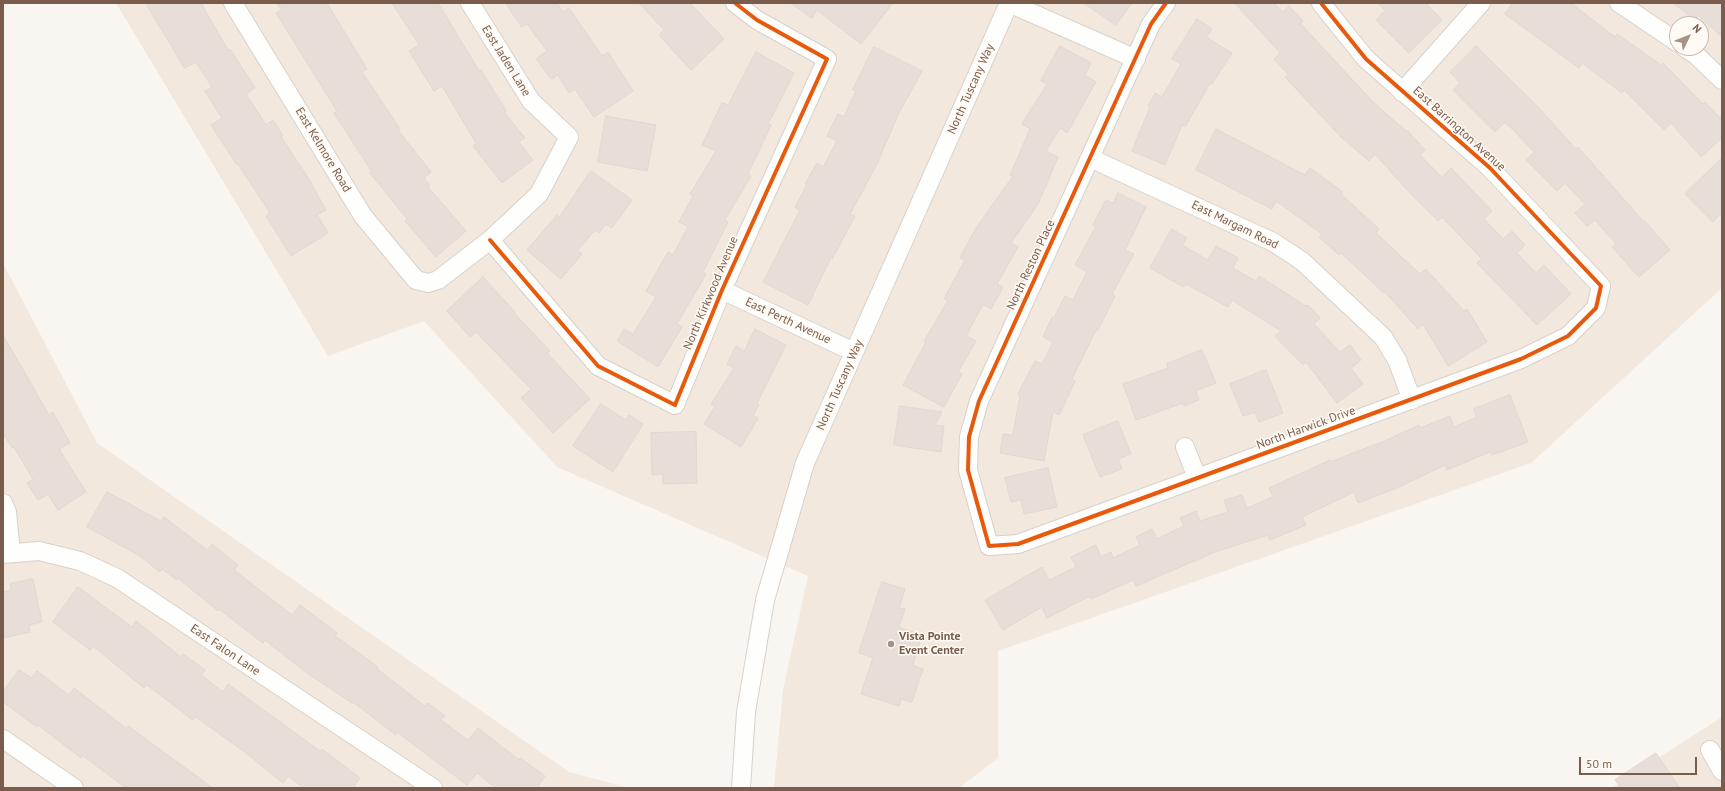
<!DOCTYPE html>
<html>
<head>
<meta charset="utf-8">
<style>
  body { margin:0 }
  #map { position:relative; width:1725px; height:791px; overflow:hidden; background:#f9f5f0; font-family:"PT Sans",sans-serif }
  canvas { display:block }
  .frame { position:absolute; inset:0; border:4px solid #7a5c4d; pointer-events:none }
  .north { position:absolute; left:1669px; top:16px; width:40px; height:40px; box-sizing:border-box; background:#fffaf3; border:1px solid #cabbb1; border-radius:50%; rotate:47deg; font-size:11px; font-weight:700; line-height:16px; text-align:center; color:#7a5c4d }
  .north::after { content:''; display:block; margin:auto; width:14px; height:18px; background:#a69286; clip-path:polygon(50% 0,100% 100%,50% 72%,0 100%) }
  .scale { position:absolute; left:1579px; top:757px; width:118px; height:18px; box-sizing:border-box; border:2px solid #7a5c4d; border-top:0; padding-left:5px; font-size:12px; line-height:14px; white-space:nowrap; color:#7a5c4d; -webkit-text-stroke:3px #fffaf3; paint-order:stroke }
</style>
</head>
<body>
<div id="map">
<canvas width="1725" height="791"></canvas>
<div class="frame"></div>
<div class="north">N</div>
<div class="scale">50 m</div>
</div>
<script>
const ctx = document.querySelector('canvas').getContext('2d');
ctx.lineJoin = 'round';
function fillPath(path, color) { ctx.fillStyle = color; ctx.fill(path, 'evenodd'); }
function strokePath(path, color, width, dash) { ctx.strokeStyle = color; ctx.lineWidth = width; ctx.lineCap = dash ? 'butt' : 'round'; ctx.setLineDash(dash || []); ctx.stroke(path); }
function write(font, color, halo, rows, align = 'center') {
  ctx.font = font + ' "PT Sans",sans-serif'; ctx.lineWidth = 3; ctx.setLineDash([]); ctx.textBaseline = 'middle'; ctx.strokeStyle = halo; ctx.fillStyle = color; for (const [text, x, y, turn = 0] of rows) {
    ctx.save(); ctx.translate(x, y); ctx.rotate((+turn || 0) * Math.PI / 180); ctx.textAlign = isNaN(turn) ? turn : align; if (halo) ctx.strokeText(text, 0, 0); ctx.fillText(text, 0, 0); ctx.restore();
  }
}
const residential = new Path2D(`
  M116,3H1722V288L1531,463L998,651V758L959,788H774L783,690L808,576L557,467L424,321L328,356ZM1677,24H1701V48H1677Z
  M3,263L97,443L569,772L629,788H3Z
  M1722,717V788H1612Z`);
const building = new Path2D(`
  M146,3H201L228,50L230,49L255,88L246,94L266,125L273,120L283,136L281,137L310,181L326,210L317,215L328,233L291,256L266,216L270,213L238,164L237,165L211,125L222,118L205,91L212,87L196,62L185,68Z
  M277,3H327L367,69L362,72L400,129L398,130L431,172L424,178L430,186L428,187L466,231L436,257L405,221L407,219L370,173L372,172L334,113L337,111L276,13L281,10Z
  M392,3H438L479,71L481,70L506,111L504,112L525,138L519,142L533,160L502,183L473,146L476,143L442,86L434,91L409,51L419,45Z
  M506,3H557L563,12L569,8L602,56L608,52L633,91L594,117L575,89L569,93L558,75L551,79L536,59L547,51L527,24L522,27Z
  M639,3H690L724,39L691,70L659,35L664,30Z
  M791,3H893L861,44L817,10L812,18Z
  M1084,3H1132L1116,25Z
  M1235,3H1274L1283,12L1289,6L1303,21L1300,23L1373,102L1406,131L1407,130L1425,150L1420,155L1442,177L1451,168L1492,211L1484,219L1503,239L1512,231L1525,245L1517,253L1536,273L1544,265L1571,294L1537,325L1477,263L1482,259L1442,217L1438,221L1409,192L1375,154L1369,161L1340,136L1285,77L1288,74L1274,59L1280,53Z
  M1378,3H1426L1442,20L1409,53L1376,20L1385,11Z
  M1513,3H1571L1615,37L1617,34L1661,65L1663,63L1703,104L1705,102L1722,120V138L1701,157L1671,123L1664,130L1624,90L1622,93L1582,63L1579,68L1505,14Z
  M1673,3H1722V37L1698,15L1695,19Z
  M1197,19L1212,29L1206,37L1232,53L1212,84L1210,83L1185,127L1182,125L1165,165L1132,151L1150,107L1148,106L1155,93L1162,97L1181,64L1172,59Z
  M1060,46L1091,63L1085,75L1096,82L1067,133L1060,128L1046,151L1058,157L1038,204L1011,243L1018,247L997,284L1003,287L991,309L983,304L966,336L976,341L958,372L962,374L944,407L903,385L926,342L924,341L948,301L944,299L965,260L960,258L976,228L1013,176L1010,175L1030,129L1022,124L1047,84L1041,81Z
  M1476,46L1537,106L1576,149L1578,147L1643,221L1644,220L1670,250L1639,277L1612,247L1616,244L1595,220L1587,226L1575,213L1585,204L1565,183L1557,191L1526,160L1534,152L1518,135L1505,122L1495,132L1453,90L1460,83L1450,72Z
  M874,47L922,71L899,113L875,168L850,214L855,216L832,259L831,258L808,305L763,282L800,210L795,207L807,185L805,184L817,163L823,167L837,141L827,136L838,114L844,117L856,91L853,90Z
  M756,52L794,73L768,124L771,125L748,174L751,176L725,220L728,222L703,272L706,274L677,324L682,327L658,367L617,341L624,329L633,334L656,297L646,291L668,252L673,255L688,227L679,222L693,196L690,194L716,151L702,145L722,103L728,105Z
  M606,116L656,125L647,171L598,162Z
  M1216,129L1305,175L1310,168L1343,192L1341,194L1379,229L1376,233L1420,274L1426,269L1464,311L1467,309L1487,342L1448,366L1423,324L1418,329L1385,292L1384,293L1341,253L1339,255L1319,237L1322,234L1276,201L1272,209L1196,170Z
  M1722,158V213L1713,222L1685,194Z
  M591,171L632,200L612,228L606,224L599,233L595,230L578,250L582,254L561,279L527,250L557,215L559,217Z
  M1118,193L1146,207L1125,250L1134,254L1112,294L1115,296L1098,330H1096L1072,379L1075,381L1059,415L1053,412L1044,461L1000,453L1003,434L1013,435L1020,395L1018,394L1035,361L1042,364L1053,342L1043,337L1052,317L1054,318L1065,296L1073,300L1087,272L1075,265L1096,226L1093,225L1106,200L1113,203Z
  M1172,229L1187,238L1182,245L1208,260L1216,246L1238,258L1233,268L1256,281L1259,276L1306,306L1308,305L1320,318L1314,324L1340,352L1350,345L1361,360L1351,368L1363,384L1337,403L1306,362L1303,365L1275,336L1281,331L1232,300L1228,307L1186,284L1184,287L1150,268Z
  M483,277L515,312L514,313L550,351L547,353L590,399L553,433L521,398L531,389L476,332L470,337L447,311Z
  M755,329L786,345L757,403L759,405L753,415L758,418L741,447L704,424L715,407L711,404L734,368L727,364L736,346L744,351Z
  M3,335L49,415L53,412L70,443L59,449L86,492L58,510L48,494L38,500L27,483L33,479L14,447L12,448L3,433Z
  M1202,350L1216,383L1196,391L1199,400L1184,406L1183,403L1136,420L1123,384L1168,368L1167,364Z
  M1266,370L1283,413L1259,422L1255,412L1243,416L1230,384Z
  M1510,395L1528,442L1492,455L1490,452L1447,470L1445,465L1399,487L1358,503L1354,492L1302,517L1306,525L1270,540L1268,535L1215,552L1136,586L1133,580L1091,599L1090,596L1047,618L1042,607L1003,630L985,600L1042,567L1049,580L1076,567L1071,557L1096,545L1101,557L1111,552L1113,558L1140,545L1136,537L1152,529L1157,539L1184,526L1180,518L1196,511L1200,521L1228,512L1224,500L1242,495L1247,508L1273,497L1269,488L1330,460V462L1387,440L1419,425L1420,428L1450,416L1454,427L1477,417L1474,409Z
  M601,404L626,420L629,415L643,424L613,472L573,446Z
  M900,406L942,412L935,425L944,426L941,452L894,445Z
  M1118,421L1131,454L1118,459L1122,469L1100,477L1083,435Z
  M696,432L697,483L663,484V474L652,475L651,433Z
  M1048,468L1057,507L1024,514L1021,500L1011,502L1005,478Z
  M107,492L161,521L164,517L207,550L212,544L238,565L234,570L292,615L300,605L337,633L335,636L378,667L377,669L425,706L428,703L445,716L441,720L468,740L478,728L519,760L520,758L545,776L537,788H496L477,773L467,785L397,732L396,735L353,702L352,703L307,673L265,640L263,643L219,609L218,611L178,578L177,580L162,569L160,572L140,556L87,527Z
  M33,579L42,622L29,625L30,632L3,638V592L11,590L10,584Z
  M882,582L905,589L899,608L905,609L899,627L922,635L913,665L923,669L912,702L901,699L899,706L861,694L873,658L859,653Z
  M78,587L132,627L136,621L181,657L183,654L205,670L201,675L223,692L228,684L320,751L322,749L360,778L353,788H304L288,776L283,783L246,753L196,717L193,720L147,685L144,688L93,646L90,650L53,622Z
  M19,670L31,678L37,671L69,695L74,688L127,729L128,726L213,788H126L82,755L81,758L38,725L37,727L3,702V692Z
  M1656,753L1680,788H1621L1615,780Z`);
const minor = new Path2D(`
  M233,3L363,216L416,280L428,283L438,280L490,240L539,194L569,137L531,101L470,3
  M1009,3L1136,59
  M1166,3L1151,24L979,401L969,437L968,470L989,546L1018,544L1521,359L1568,336L1596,308L1601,286L1490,168L1366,59L1321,3
  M1619,3L1677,42
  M1685,48L1696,55L1722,80
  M1402,92L1481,3
  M1090,158L1273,242L1302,261L1383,337L1397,360L1412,400
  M490,240L598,366L675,405L722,290L827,59L757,20L735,3
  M722,290L854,352
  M1185,447L1197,478
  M3,503L7,512L11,553
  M3,554L39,551L80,561L117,578L433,788
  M3,739L74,788
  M1710,750L1722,771
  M741,788L746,712L765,600L805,463L1009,3`);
const cycleway = new Path2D(`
  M1166,3L1151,24L979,401L969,437L968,470L989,546L1018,544L1521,359L1568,336L1596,308L1601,286L1490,168L1366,59L1321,3
  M490,240L598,366L675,405L722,290L827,59L757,20L735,3`);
const markers = [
  [891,644,4,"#a69286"]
];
const streetNames = [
  ["East Jaden Lane",506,61,58],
  ["North Tuscany Way",971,89,-66],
  ["East Barrington Avenue",1459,129,42],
  ["East Kelmore Road",323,150,59],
  ["East Margam Road",1235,225,26],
  ["North Reston Place",1031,265,-65],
  ["North Kirkwood Avenue",711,293,-67],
  ["East Perth Avenue",788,321,25],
  ["North Tuscany Way",840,385,-66],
  ["North Harwick Drive",1306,428,-20],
  ["East Falon Lane",225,650,34]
];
const poiNames = [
  ["Vista Pointe",899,637],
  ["Event Center",899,651]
];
fillPath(residential, '#f2e8de');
fillPath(building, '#e6ded7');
strokePath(building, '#e2d8d2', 1);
strokePath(minor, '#d7d1cb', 20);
strokePath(minor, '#fefefd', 18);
strokePath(cycleway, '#e8590c', 4);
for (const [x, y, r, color] of markers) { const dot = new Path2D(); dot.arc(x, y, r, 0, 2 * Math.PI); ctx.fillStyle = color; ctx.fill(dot); strokePath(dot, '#fffaf3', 1.5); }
write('12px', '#7a5c4d', '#fffaf3', streetNames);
write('bold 12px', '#7a5c4d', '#fffaf3', poiNames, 'left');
</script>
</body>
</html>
